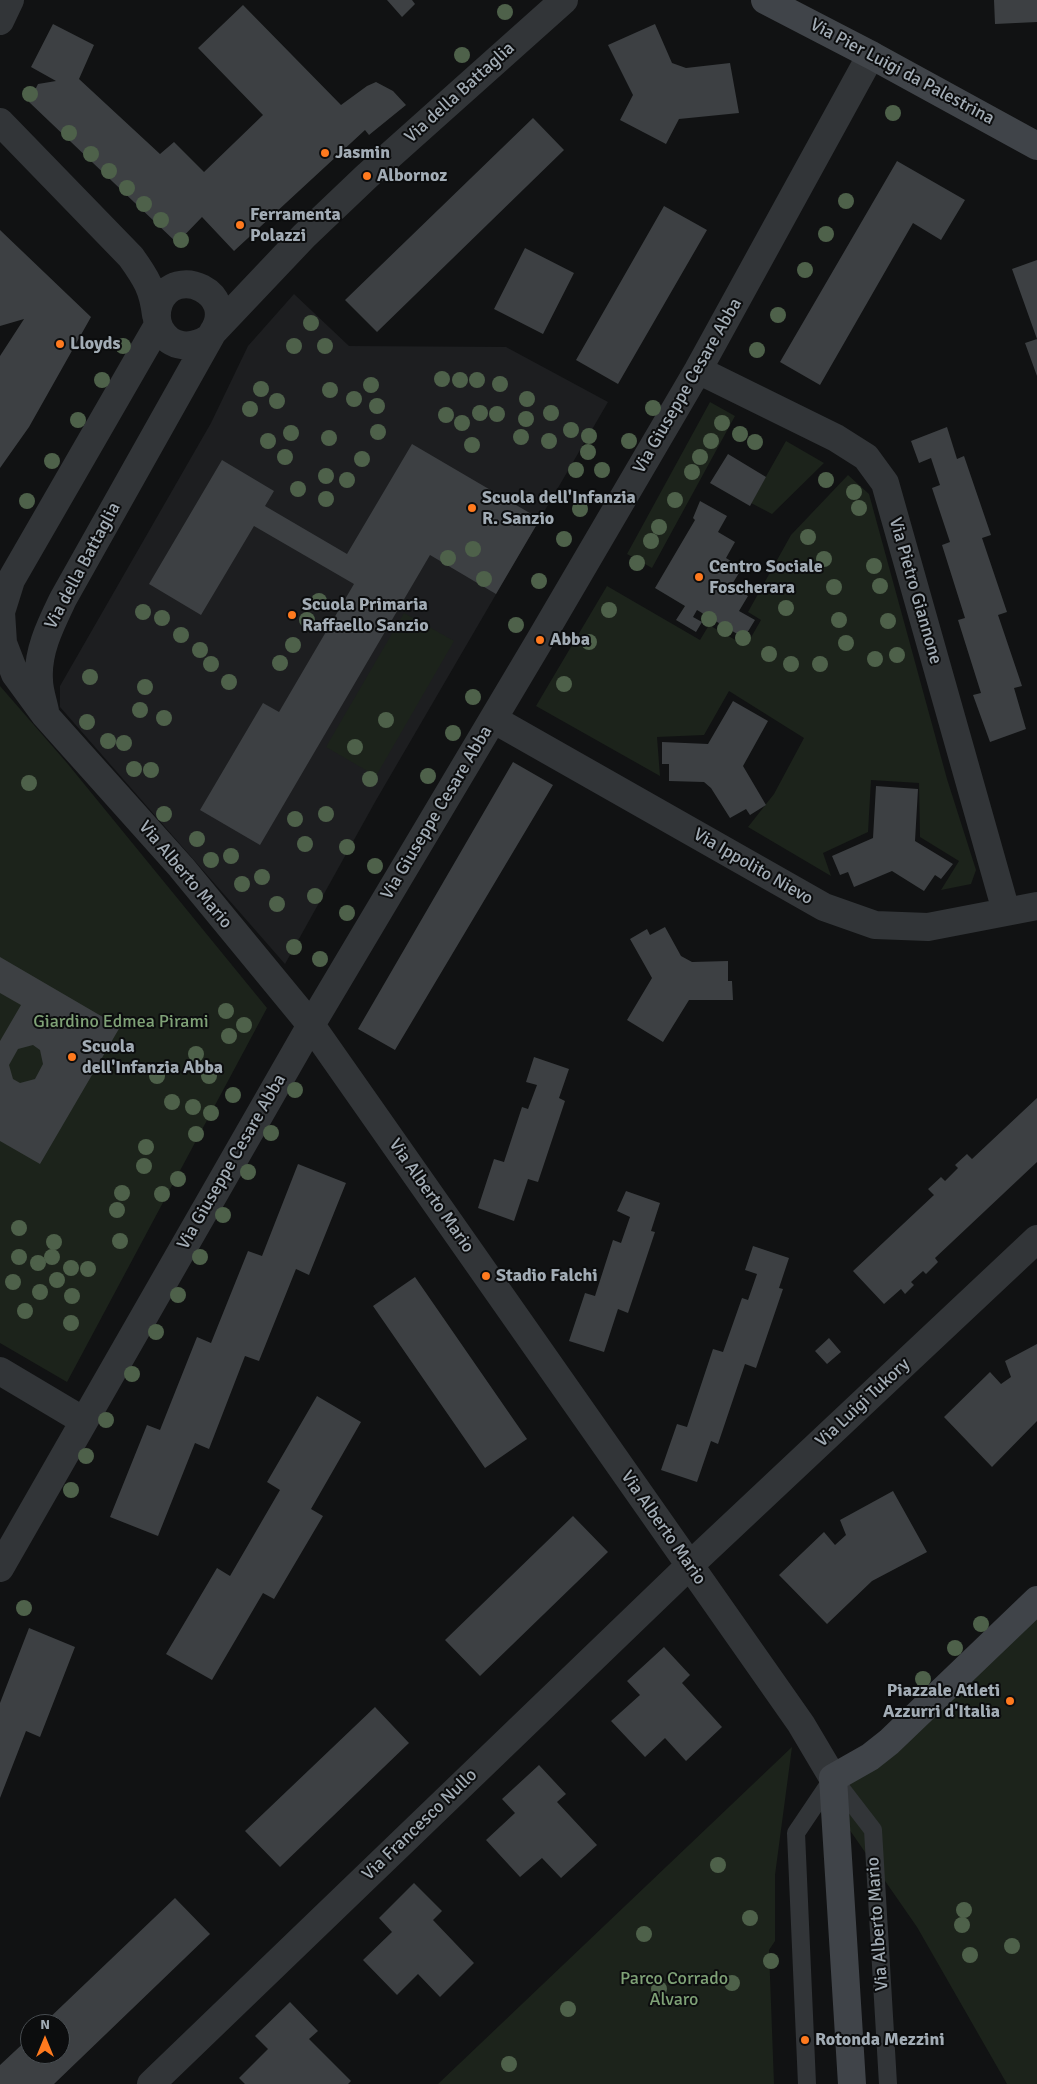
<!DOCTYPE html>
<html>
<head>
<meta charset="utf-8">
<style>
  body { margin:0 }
  #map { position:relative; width:1037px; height:2084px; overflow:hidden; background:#111213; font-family:Signika,sans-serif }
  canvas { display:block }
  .north { position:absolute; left:20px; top:2014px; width:50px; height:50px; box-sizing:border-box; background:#0c0d0e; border:1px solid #484d51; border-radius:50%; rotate:0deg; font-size:14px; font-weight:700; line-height:20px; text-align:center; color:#a2acb5 }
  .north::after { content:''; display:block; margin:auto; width:18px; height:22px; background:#ff7a1e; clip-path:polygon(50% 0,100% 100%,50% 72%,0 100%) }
</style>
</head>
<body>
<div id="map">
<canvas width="1037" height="2084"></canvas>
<div class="north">N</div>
</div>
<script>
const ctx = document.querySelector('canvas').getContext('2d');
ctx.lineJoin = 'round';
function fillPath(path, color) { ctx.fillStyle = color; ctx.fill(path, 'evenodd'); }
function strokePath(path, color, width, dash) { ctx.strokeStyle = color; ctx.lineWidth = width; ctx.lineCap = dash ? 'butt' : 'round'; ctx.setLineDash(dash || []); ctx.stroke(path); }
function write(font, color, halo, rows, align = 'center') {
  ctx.font = font + ' Signika,sans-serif'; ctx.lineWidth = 4; ctx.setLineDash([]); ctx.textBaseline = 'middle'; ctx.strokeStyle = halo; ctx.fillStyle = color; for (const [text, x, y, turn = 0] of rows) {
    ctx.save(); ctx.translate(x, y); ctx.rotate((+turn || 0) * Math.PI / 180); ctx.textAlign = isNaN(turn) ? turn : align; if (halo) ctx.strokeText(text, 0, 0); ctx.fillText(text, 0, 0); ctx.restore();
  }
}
const built = new Path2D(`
  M294,294L349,346L506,347L608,402L375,802L285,964L60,707V686L211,423L248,346Z`);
const green = new Path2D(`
  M710,402L735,416L652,568L627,554Z
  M786,441L824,463L772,514L751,503Z
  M848,475L869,494L947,779L976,870L971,884L941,890L959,861L920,837L919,783L871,780L868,832L823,853L831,876L748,827L774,794L804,738L729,691L704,735L657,737L660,776L536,706L607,586L700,640L709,625L746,646L761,620L748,612L791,535Z
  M404,613L454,641L376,776L326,747Z
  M0,686L67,763L267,1008L67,1382L0,1343Z
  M1037,1588V2084H1007L917,1927L824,1793Z
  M792,1747L775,1875V1941L769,1950L774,2084H438Z`);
const building = new Path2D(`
  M387,0H412L415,4L402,17Z
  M994,0H1037V22L995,24Z
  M243,5L341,105L367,86L376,82L393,91L406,105L369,135L365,130L234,251L202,217L177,243L29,102L38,84L56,81L31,67L53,24L94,45L79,79L160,154L174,142L204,172L263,115L198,48Z
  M655,24L672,63L686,68L730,63L739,113L679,119L666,144L620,120L633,95L608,45Z
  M533,118L564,150L377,332L345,300Z
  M897,161L965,200L941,240L913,223L820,385L780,362Z
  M664,206L707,230L618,384L576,360Z
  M0,230L91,317L29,427L0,468V356L24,319L0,326Z
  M525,248L574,273L543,334L494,309Z
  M1037,260V376L1025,343L1037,339L1012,269Z
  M947,427L957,459L964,456L991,535L982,538L1007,612L998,615L1022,686L1014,688L1026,729L990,742L973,695L981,693L958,620L965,618L942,545L950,542L932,488L940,485L931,458L919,463L911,441Z
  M412,444L540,519L496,594L430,555L260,845L200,810L263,703L279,712L354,584L254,526L201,615L149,584L222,460L274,491L265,506L347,554Z
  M728,454L766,477L750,506L710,483Z
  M700,501L727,516L718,532L735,542L726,558L742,568L731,586L748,596L739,611L755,620L744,638L697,610L693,617L702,622L696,632L676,620L685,606L655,588L695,520L693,518Z
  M733,701L768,721L743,766L766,805L750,815L746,809L730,818L711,788L704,782L669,781V764H662V742L708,744Z
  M513,762L553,785L395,1050L358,1029Z
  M876,786L918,789L915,841L953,864L941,879L935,875L924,891L892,871L854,887L848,872L840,875L832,856L873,838Z
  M665,927L681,956L692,962L728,961V981H732L733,1000H689L663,1042L627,1020L652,978L630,939L647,929L650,935Z
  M0,957L120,1027L40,1164L0,1141V1041L21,1005L0,993ZM33,1045L40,1050L43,1064L35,1079L20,1083L13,1079L9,1065L18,1049Z
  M534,1057L569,1069L559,1098L565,1101L538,1182L528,1179L514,1221L478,1208L494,1159L504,1162L522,1107L528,1109L537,1085L526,1082Z
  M1037,1098V1162L935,1258L938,1262L926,1274L923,1271L911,1282L914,1285L905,1294L901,1289L884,1304L853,1271L934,1195L928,1189L941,1177L945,1181L958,1168L955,1165L967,1154L972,1159Z
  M298,1164L346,1183L309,1275L296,1269L259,1361L245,1356L209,1449L195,1443L158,1536L110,1517L147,1425L160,1430L197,1337L211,1343L248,1251L262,1256Z
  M626,1191L660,1203L651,1231L655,1232L628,1313L618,1309L604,1352L569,1341L585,1293L595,1296L613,1240L621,1243L630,1217L617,1211Z
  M753,1246L789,1258L779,1288L783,1289L756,1368L745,1364L718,1444L711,1441L697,1482L661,1470L677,1424L687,1427L713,1349L723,1352L742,1298L748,1300L757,1274L745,1270Z
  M415,1277L527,1439L485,1468L373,1306Z
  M829,1338L841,1352L827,1364L815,1351Z
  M1037,1344V1421L992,1467L944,1417L990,1372L1001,1384L1011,1377L1005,1361Z
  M317,1396L361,1422L311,1509L323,1516L274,1599L263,1593L212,1680L166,1654L217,1568L230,1576L280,1490L267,1482Z
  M893,1491L927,1552L872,1581L827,1624L779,1575L824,1532L835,1545L846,1535L840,1520Z
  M573,1516L608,1552L480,1676L445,1640Z
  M29,1628L75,1647L40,1737L26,1731L0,1798V1703Z
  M664,1647L690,1675L682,1683L722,1727L686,1761L665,1738L645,1757L611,1721L640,1695L627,1681Z
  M375,1707L409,1743L280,1867L245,1831Z
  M539,1765L566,1794L557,1802L597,1845L561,1878L542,1858L520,1877L486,1840L515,1813L502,1799Z
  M414,1883L442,1911L433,1920L474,1963L440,1997L418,1974L397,1995L363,1960L392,1932L379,1918Z
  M175,1898L210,1934L54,2084H0V2065L30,2037V2054H60V2024H43Z
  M290,2002L318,2031L309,2039L351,2081L348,2084H245L239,2078L268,2049L255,2036Z`);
const lane = new Path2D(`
  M807,2084L796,1833L833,1778L873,1830L888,2084`);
const street = new Path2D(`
  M0,21L10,0
  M0,122L131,257C146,278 153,289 156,315
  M158,325L11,580L1,612L3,643L15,674L45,715L181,867L311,1025L801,1724L833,1778
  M209,338C192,349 171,349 160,329C156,321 156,312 159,303C176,263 238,294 213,332
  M698,370L836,438L866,457L885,483L1006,911
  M45,711C43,701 39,690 39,680C37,651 51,624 63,599L213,332L304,236L367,176L564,0
  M493,719L824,907L875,925L928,927L1037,906
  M0,1371L84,1421
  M0,1568L311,1025L540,640L698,370L871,55
  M151,2084L689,1566L1037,1239`);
const secondary = new Path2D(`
  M765,0L871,55L1037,146
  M852,2084L833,1778L870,1757L889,1742L1037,1600`);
const trees = [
  [505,12],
  [462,55],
  [30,94],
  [893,113],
  [69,133],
  [91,154],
  [109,171],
  [127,188],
  [846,201],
  [144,204],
  [161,220],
  [826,234],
  [181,240],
  [805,270],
  [778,315],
  [311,323],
  [123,346],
  [294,346],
  [325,346],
  [757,350],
  [442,379],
  [102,380],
  [460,380],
  [477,380],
  [500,384],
  [371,385],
  [261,389],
  [330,390],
  [354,399],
  [527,399],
  [277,401],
  [377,406],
  [653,408],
  [250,409],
  [480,413],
  [551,413],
  [497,414],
  [446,415],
  [526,419],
  [78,420],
  [462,423],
  [722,423],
  [571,430],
  [378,432],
  [291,433],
  [740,434],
  [589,436],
  [521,437],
  [329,438],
  [268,441],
  [549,441],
  [629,441],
  [711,441],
  [755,442],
  [472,445],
  [588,452],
  [285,457],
  [700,457],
  [362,459],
  [52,461],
  [576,470],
  [602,470],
  [692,472],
  [326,476],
  [347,480],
  [826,480],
  [298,489],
  [854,492],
  [326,499],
  [675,500],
  [27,501],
  [859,508],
  [580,509],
  [659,527],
  [808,537],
  [564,539],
  [651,541],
  [473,549],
  [448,558],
  [824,559],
  [637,563],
  [874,566],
  [484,579],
  [539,581],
  [880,586],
  [834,587],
  [319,601],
  [786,608],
  [609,610],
  [143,612],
  [162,618],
  [709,619],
  [307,620],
  [839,620],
  [888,621],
  [516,625],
  [725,629],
  [181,635],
  [743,638],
  [589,642],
  [846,643],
  [293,645],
  [200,650],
  [769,654],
  [897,655],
  [875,659],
  [280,663],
  [211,664],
  [791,664],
  [820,664],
  [90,677],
  [229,682],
  [564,684],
  [145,687],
  [473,697],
  [140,710],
  [164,718],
  [386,720],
  [87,722],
  [453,733],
  [108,741],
  [124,743],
  [355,747],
  [134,769],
  [151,770],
  [428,776],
  [370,779],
  [29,783],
  [164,814],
  [326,814],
  [295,819],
  [197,839],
  [305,844],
  [347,847],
  [231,856],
  [211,860],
  [375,866],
  [262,877],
  [242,884],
  [315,896],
  [277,904],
  [347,913],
  [294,947],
  [320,959],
  [226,1011],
  [244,1025],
  [229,1036],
  [196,1054],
  [157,1076],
  [209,1076],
  [295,1090],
  [233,1095],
  [172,1102],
  [193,1107],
  [211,1113],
  [271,1133],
  [196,1134],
  [146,1147],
  [144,1166],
  [248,1172],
  [178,1179],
  [122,1193],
  [162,1194],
  [117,1210],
  [223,1215],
  [19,1228],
  [120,1241],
  [54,1242],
  [19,1257],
  [52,1257],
  [200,1257],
  [38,1263],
  [71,1268],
  [88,1269],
  [57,1280],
  [13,1282],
  [40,1292],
  [178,1295],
  [72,1296],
  [25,1311],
  [71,1323],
  [156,1332],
  [132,1374],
  [106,1420],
  [86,1456],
  [71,1490],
  [24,1608],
  [981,1624],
  [955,1648],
  [923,1679],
  [718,1865],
  [964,1910],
  [750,1918],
  [962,1925],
  [644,1934],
  [1012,1946],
  [970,1955],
  [771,1961],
  [732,1983],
  [659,1989],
  [568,2009],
  [509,2064]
];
const markers = [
  [325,153,5,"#ff7a1e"],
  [367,176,5,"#ff7a1e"],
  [240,225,5,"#ff7a1e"],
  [60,344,5,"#ff7a1e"],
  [472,508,5,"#ff7a1e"],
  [699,577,5,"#ff7a1e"],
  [292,615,5,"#ff7a1e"],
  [540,640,5,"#ff7a1e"],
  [72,1057,5,"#ff7a1e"],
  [486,1276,5,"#ff7a1e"],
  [1010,1701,5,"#ff7a1e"],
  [805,2040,5,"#ff7a1e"]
];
const streetNames = [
  ["Via Pier Luigi da Palestrina",902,72,28],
  ["Via della Battaglia",460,93,-42],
  ["Via Giuseppe Cesare Abba",688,386,-60],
  ["Via della Battaglia",83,566,-62],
  ["Via Pietro Giannone",915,591,74],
  ["Via Giuseppe Cesare Abba",437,813,-59],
  ["Via Ippolito Nievo",753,867,30],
  ["Via Alberto Mario",185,875,50],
  ["Via Giuseppe Cesare Abba",232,1162,-60],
  ["Via Alberto Mario",431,1196,55],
  ["Via Luigi Tukory",863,1403,-43],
  ["Via Alberto Mario",663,1528,55],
  ["Via Francesco Nullo",420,1825,-44],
  ["Via Alberto Mario",878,1924,-94]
];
const poiNames = [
  ["Jasmin",335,153],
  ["Albornoz",377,176],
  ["Ferramenta",250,215],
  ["Polazzi",250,236],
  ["Lloyds",70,344],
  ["Scuola dell'Infanzia",482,498],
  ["R. Sanzio",482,519],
  ["Centro Sociale",709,567],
  ["Foscherara",709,588],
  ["Scuola Primaria",302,605],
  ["Raffaello Sanzio",302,626],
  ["Abba",550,640],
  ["Scuola",82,1047],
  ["dell'Infanzia Abba",82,1068],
  ["Stadio Falchi",496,1276],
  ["Piazzale Atleti",1000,1691,"right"],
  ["Azzurri d'Italia",1000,1712,"right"],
  ["Rotonda Mezzini",815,2040]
];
const parkNames = [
  ["Giardino Edmea Pirami",121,1022],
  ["Parco Corrado",674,1979],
  ["Alvaro",674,2000]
];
fillPath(built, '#1d1e20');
fillPath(green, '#1c231b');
fillPath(building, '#3d4043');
strokePath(lane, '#323538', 18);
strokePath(street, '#323538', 28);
strokePath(secondary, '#404449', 28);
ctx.fillStyle = '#4e614a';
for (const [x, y] of trees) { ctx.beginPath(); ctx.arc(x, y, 8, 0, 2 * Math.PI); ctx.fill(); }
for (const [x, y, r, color] of markers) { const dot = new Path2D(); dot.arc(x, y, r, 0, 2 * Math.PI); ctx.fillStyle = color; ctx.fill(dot); strokePath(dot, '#0c0d0e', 2); }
write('18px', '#a2acb5', '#0c0d0e', streetNames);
write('bold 18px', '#a2acb5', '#0c0d0e', poiNames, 'left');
write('18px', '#7fa277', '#0c0d0e', parkNames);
</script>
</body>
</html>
